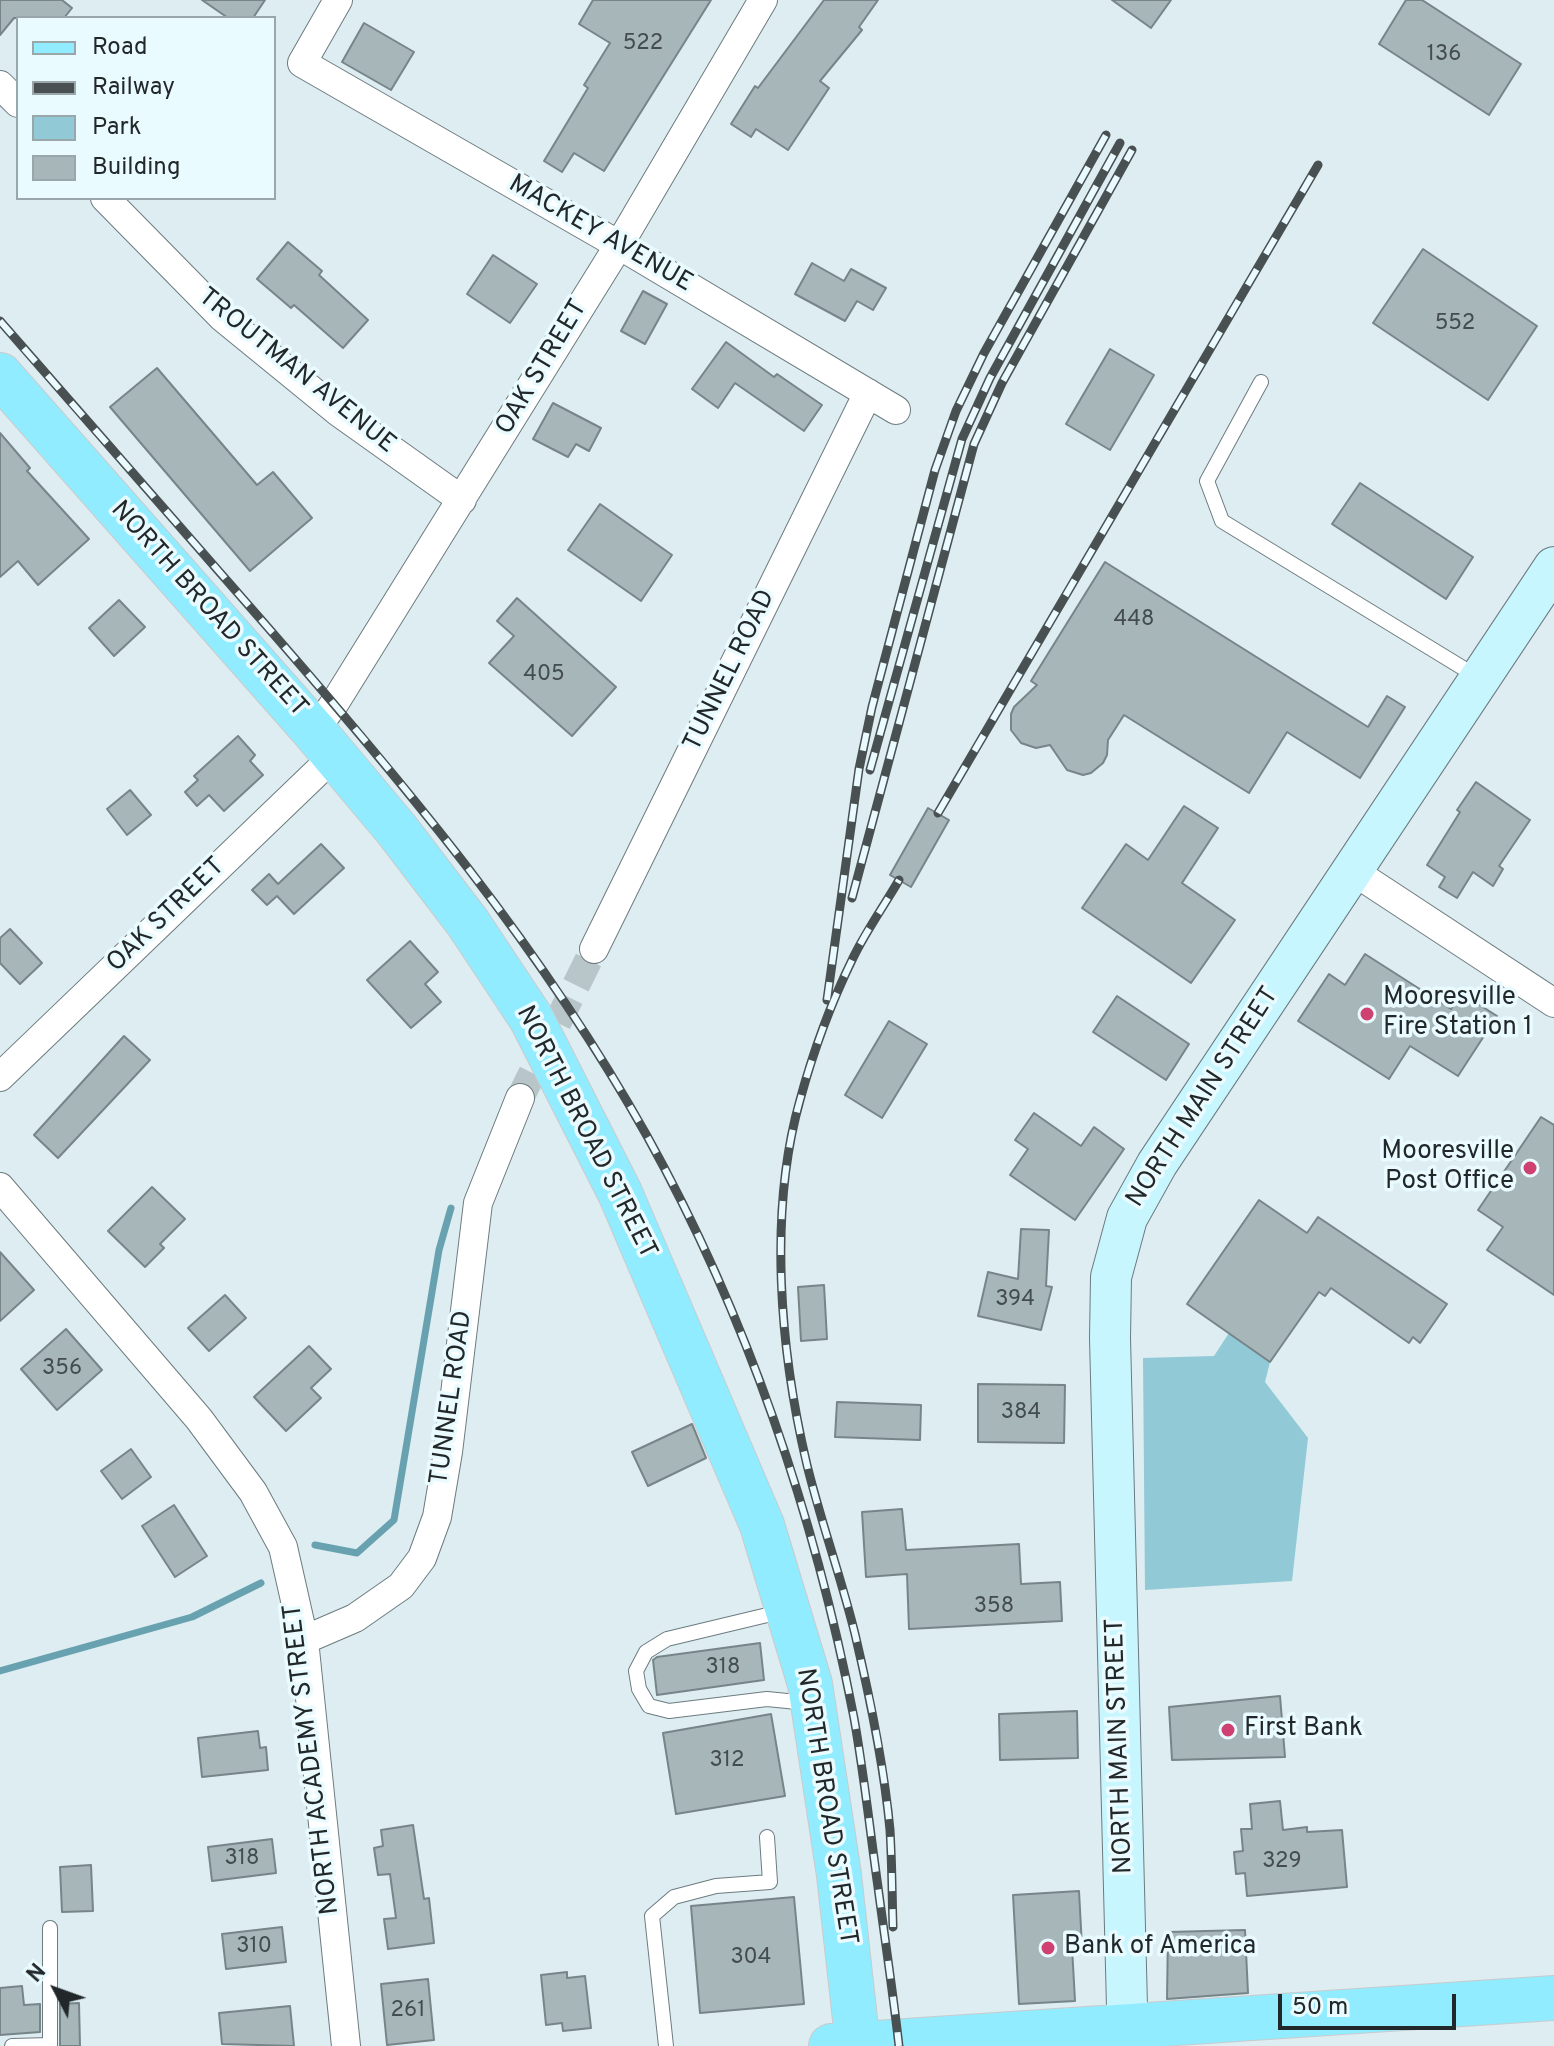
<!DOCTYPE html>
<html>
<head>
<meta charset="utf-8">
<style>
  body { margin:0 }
  #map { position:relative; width:1554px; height:2046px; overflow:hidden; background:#ddedf1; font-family:Overpass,sans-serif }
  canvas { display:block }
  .legend { position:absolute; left:16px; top:16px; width:260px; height:184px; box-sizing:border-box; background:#eafbff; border:2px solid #9aa7aa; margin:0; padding:10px 14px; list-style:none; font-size:24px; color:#22282a }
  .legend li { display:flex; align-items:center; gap:16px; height:40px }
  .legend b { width:40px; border:2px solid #9aa7aa }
  .north { position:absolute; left:16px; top:1950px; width:80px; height:80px; -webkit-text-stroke:6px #eafbff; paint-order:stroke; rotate:311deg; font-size:22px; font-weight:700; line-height:32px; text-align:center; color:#22282a }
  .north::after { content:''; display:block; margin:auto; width:28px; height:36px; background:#22282a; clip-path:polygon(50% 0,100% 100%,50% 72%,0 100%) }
  .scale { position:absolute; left:1278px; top:1994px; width:178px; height:36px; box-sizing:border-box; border:4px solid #22282a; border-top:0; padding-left:10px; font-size:24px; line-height:28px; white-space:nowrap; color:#22282a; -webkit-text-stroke:6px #eafbff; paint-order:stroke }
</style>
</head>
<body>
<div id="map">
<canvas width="1554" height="2046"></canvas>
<ul class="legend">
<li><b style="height:10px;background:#91ecff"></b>Road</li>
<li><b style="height:10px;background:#485052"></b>Railway</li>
<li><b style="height:22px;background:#91c9d7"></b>Park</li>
<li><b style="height:22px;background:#a6b6b9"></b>Building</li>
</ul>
<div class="north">N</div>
<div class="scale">50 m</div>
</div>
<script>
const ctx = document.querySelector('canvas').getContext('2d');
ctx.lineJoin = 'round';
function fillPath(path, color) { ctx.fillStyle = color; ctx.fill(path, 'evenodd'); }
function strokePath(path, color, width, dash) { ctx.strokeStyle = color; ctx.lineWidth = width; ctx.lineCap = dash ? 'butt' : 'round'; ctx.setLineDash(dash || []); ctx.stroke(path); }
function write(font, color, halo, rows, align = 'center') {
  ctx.font = font + ' Overpass,sans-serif'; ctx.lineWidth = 7; ctx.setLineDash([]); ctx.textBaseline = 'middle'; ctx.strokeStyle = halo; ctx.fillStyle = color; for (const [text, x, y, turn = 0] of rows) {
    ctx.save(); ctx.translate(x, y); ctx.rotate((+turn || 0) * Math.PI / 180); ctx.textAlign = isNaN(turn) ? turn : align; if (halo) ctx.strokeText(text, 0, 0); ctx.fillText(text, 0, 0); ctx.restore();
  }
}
const green = new Path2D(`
  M1229,1333L1270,1362L1265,1382L1308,1438L1292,1581L1145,1590L1143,1358L1214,1356Z`);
const stream = new Path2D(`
  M315,1545L357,1553L394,1520L439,1250L451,1208
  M0,1671L192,1617L261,1583`);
const building = new Path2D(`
  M0,0H62L72,8L64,18H14L0,35Z
  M202,0H265L253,18H228Z
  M593,0H711L604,171L574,153L562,172L544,161L588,88L584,85L610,43L579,24Z
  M824,0H878L859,27L862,30L820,81L829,88L788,150L756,129L751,137L731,124L755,86L758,88Z
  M1112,0H1171L1151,28Z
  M1406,0H1422L1521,64L1489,115L1379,44Z
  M364,23L414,52L391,90L342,62Z
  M288,242L322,271L319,275L368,320L343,348L294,305L291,308L257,279Z
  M1423,249L1537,326L1488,400L1373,323Z
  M493,255L537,284L510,323L467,294Z
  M812,263L844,281L851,269L886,288L873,310L857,301L845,321L795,294Z
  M643,291L667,304L645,344L621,331Z
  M726,342L774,377L777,374L822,405L804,431L735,383L718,408L692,389Z
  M1110,349L1154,375L1110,450L1066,424Z
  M157,368L257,485L273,472L312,518L250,571L110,407Z
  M553,403L601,428L589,451L576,444L568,457L533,439Z
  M0,433L30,468L27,471L89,539L38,585L18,561L0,577Z
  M1360,483L1473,557L1446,599L1332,524Z
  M600,504L672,555L641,601L568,550Z
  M1105,562L1368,727L1387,696L1405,707L1360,778L1287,732L1249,793L1124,715L1108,740L1107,755L1103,763L1091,773L1083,775L1067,770L1050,745L1036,748L1021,743L1011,730V714L1014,707L1037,685L1031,681Z
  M517,598L616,687L572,736L489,663L514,636L497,621Z
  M119,600L145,627L114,656L89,628Z
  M238,736L255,755L250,761L263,775L224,811L209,795L197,806L185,792L198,780L194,776Z
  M1476,782L1530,820L1499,866L1503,869L1493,886L1473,872L1457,898L1439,887L1445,877L1427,865L1460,812L1457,810Z
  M130,790L151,815L127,835L107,809Z
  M1184,806L1218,828L1182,883L1235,920L1191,983L1082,908L1126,844L1148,860Z
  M928,808L949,820L911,887L890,875Z
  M321,844L344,868L294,914L277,896L267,905L252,890L269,874L278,884Z
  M10,929L42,963L20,984L0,963V938Z
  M410,941L438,972L425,984L441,1002L411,1028L367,980Z
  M1365,954L1451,1009L1461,993L1497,1016L1458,1076L1410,1046L1389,1079L1298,1021L1329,974L1345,985Z
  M1117,996L1189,1044L1166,1080L1093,1032Z
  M889,1021L927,1044L882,1118L845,1095Z
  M124,1036L150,1060L58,1158L34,1135Z
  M1034,1113L1081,1146L1094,1127L1124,1149L1075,1220L1010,1175L1028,1149L1015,1140Z
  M1541,1117L1554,1125V1295L1487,1250L1503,1227L1478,1210Z
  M152,1187L185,1219L160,1244L164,1248L145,1267L108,1231Z
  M1259,1200L1307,1233L1318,1217L1447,1304L1420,1343L1413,1337L1409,1343L1331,1288L1325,1296L1319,1292L1270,1362L1187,1304Z
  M1021,1229L1049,1230L1046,1286L1052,1287L1041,1330L978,1316L988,1272L1018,1279Z
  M0,1252L34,1290L0,1321Z
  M824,1285L827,1339L801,1341L798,1287Z
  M225,1295L246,1318L209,1351L188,1328Z
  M66,1329L102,1370L57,1410L21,1369Z
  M309,1346L331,1369L311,1388L321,1398L286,1431L254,1397Z
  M978,1384L1065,1385L1064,1443L978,1442Z
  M837,1402L921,1405L920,1440L835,1437Z
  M692,1424L706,1458L648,1486L632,1452Z
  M131,1449L151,1477L122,1499L101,1471Z
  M174,1505L207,1556L175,1577L142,1526Z
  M902,1509L906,1550L1019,1544L1021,1584L1060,1582L1062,1621L909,1629L907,1574L866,1577L862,1512Z
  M760,1643L764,1680L657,1695L653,1660L657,1657Z
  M1280,1696L1285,1757L1172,1760L1169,1707Z
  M1077,1711L1078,1758L1000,1760L999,1714Z
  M771,1714L785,1796L676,1814L663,1733Z
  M258,1731L260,1748L266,1747L268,1770L202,1777L198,1738Z
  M1280,1801L1283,1830L1307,1827V1832L1342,1830L1347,1887L1247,1896L1245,1873L1236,1874L1234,1852L1243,1851L1241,1829H1252L1250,1804Z
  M413,1825L424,1899L429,1898L434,1943L388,1949L384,1919L396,1918L390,1874L378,1875L374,1848L383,1846L381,1830Z
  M272,1839L276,1873L212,1881L208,1847Z
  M91,1865L93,1911L62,1912L60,1867Z
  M1079,1891L1082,1947H1072L1075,2001L1019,2004L1013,1895Z
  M794,1897L804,2004L700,2013L691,1906Z
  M282,1927L286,1962L226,1969L222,1934Z
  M1245,1930L1248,1993L1167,1999L1168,1932Z
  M567,1972V1978L585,1976L591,2028L563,2031L562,2023L546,2025L541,1975Z
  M428,1979L434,2040L387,2045L381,1984Z
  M22,1986L24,2005L40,2004V2032L0,2035V1988Z
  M79,2003L80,2046H60V2004Z
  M290,2006L294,2046L222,2044L219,2013Z`);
const streetTunnel = new Path2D(`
  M520,1098L594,949`);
const lane = new Path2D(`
  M1261,382L1207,481L1222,521L1476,676
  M784,1611L667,1639L646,1652L636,1671L639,1689L649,1706L669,1711L767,1699L807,1703
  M50,1928V2046
  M12,2046L50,2045
  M666,2046L652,1916L674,1897L716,1886L770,1882L767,1837`);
const street = new Path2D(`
  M338,0L302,63L619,245L896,410
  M0,85L18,103
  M105,198L223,318L337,411L462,500
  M314,731L334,704L619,245L763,0
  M1353,871L1554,1003
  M594,949L868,393
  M0,1077L335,755
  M0,1187L199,1419L253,1492L283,1547L304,1640L346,2046
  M304,1640L355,1618L401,1586L422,1558L437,1517L448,1452L478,1203L520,1098`);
const secondary = new Path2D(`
  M1128,2046L1110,1338L1111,1277L1127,1218L1157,1164L1554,567`);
const primary = new Path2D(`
  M0,375L314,731L397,830L468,923L531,1018L620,1193L762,1525L810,1684L839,1875L858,2046
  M831,2046L1554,1998`);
const rail = new Path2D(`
  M0,321C88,422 176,522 264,623C406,786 540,945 647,1136C747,1316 815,1516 854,1718C864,1774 870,1831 878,1887C885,1940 893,1993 899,2046
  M870,770L962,439L990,378L1120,143
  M938,813L1318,165
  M852,898L974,444L1002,383L1132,150
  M827,1000L859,769L872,707L935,470L956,411L984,353L1106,135
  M893,1927C892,1895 892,1862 890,1830C884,1765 870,1698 855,1634C841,1577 821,1522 807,1465C780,1351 768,1213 800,1100C813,1052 831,1003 853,958C866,931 884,906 899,880`);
const markers = [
  [1367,1014,8,"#ce4170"],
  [1530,1168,8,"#ce4170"],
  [1228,1730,8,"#ce4170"],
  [1048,1948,8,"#ce4170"]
];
const numberNames = [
  ["522",643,45],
  ["136",1444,56],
  ["552",1455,325],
  ["448",1134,621],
  ["405",544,676],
  ["394",1015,1301],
  ["356",62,1370],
  ["384",1021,1414],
  ["358",994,1608],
  ["318",723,1669],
  ["312",727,1762],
  ["318",242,1860],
  ["329",1282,1863],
  ["310",254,1948],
  ["304",751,1959],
  ["261",408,2012]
];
const streetNames = [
  ["MACKEY AVENUE",600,235,30],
  ["OAK STREET",543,368,-59],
  ["TROUTMAN AVENUE",296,372,39],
  ["NORTH BROAD STREET",208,610,48],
  ["TUNNEL ROAD",731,671,-64],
  ["OAK STREET",167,916,-44],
  ["NORTH MAIN STREET",1204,1098,-57],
  ["NORTH BROAD STREET",585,1133,63],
  ["TUNNEL ROAD",453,1398,-82],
  ["NORTH MAIN STREET",1121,1746,-92],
  ["NORTH ACADEMY STREET",313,1759,-97],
  ["NORTH BROAD STREET",825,1807,81]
];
const poiNames = [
  ["Mooresville",1383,999],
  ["Fire Station 1",1383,1029],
  ["Mooresville",1514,1153,"right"],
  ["Post Office",1514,1183,"right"],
  ["First Bank",1244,1730],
  ["Bank of America",1064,1948]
];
fillPath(green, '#91c9d7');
strokePath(stream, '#68a2b0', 7);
fillPath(building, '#a6b6b9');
strokePath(building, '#778589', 2);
strokePath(streetTunnel, '#b8c6c9', 28, [28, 14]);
strokePath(lane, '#6c7b7f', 16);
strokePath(street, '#6c7b7f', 30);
strokePath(secondary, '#6c7b7f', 42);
strokePath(primary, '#cacbcc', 46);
strokePath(lane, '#fff', 14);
strokePath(street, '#fff', 28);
strokePath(secondary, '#c8f6ff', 40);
strokePath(primary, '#91ecff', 44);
strokePath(rail, '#485052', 9);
strokePath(rail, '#eafbff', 6, [18]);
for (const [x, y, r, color] of markers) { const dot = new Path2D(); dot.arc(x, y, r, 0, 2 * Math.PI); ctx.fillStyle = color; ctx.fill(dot); strokePath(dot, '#eafbff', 3); }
write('22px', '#434c4e', null, numberNames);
write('26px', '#22282a', '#eafbff', streetNames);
write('26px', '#22282a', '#eafbff', poiNames, 'left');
</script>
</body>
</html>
